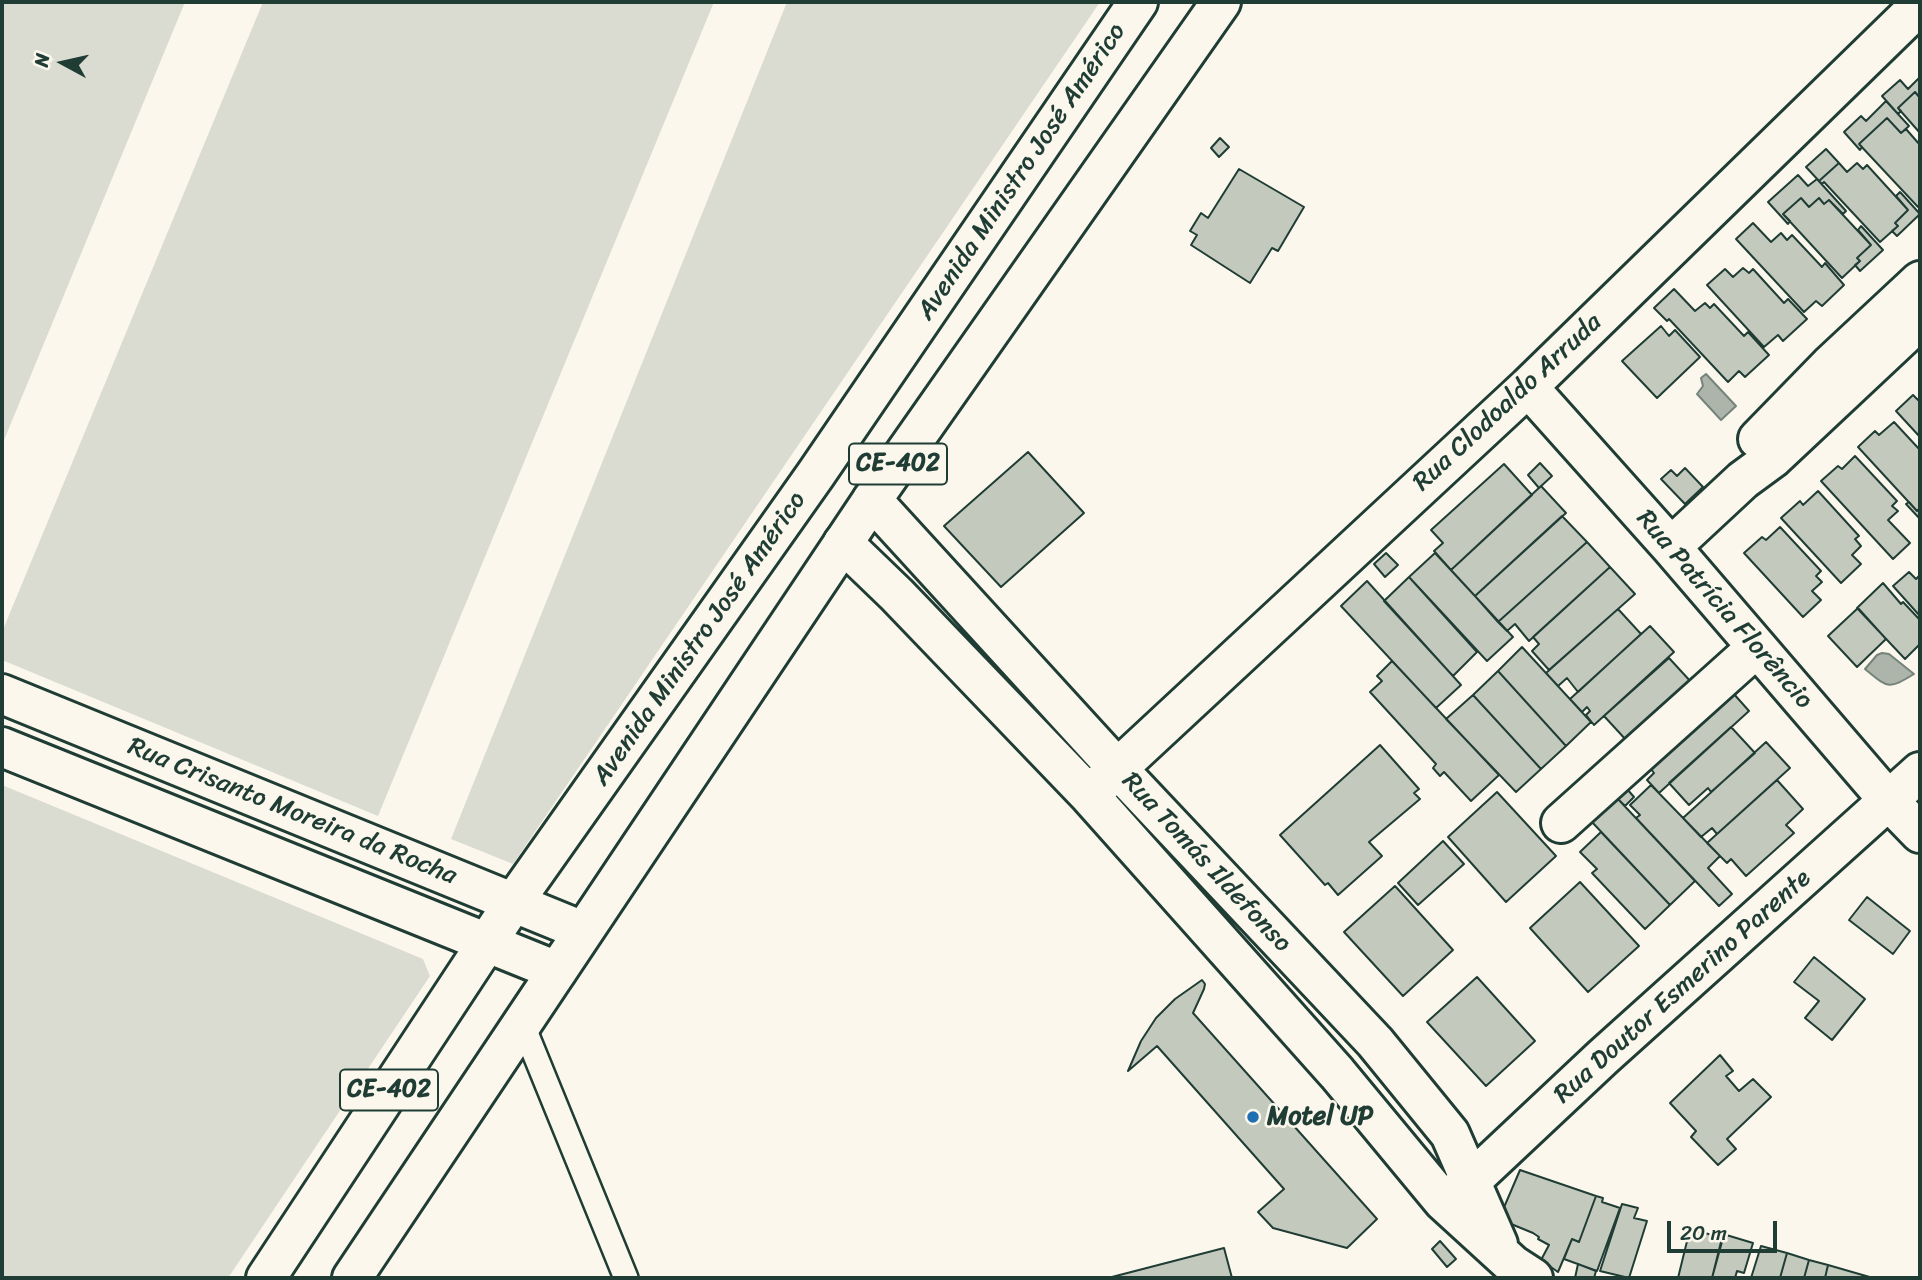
<!DOCTYPE html>
<html>
<head>
<meta charset="utf-8">
<style>
  body { margin:0 }
  #map { position:relative; width:1922px; height:1280px; overflow:hidden; background:#fbf7ec; font-family:Sriracha,sans-serif }
  canvas { display:block }
  .frame { position:absolute; inset:0; border:4px solid #1f3d34; pointer-events:none }
  .north { position:absolute; left:28px; top:28px; width:70px; height:70px; -webkit-text-stroke:5px #fbf7ec; paint-order:stroke; rotate:278deg; font-size:19px; font-weight:700; line-height:28px; text-align:center; color:#1f3d34 }
  .north::after { content:''; display:block; margin:auto; width:24px; height:32px; background:#1f3d34; clip-path:polygon(50% 0,100% 100%,50% 72%,0 100%) }
  .scale { position:absolute; left:1667px; top:1221px; width:110px; height:32px; box-sizing:border-box; border:4px solid #1f3d34; border-top:0; padding-left:9px; font-size:21px; line-height:24px; white-space:nowrap; color:#1f3d34; -webkit-text-stroke:5px #fbf7ec; paint-order:stroke }
</style>
</head>
<body>
<div id="map">
<canvas width="1922" height="1280"></canvas>
<div class="frame"></div>
<div class="north">N</div>
<div class="scale">20 m</div>
</div>
<script>
const ctx = document.querySelector('canvas').getContext('2d');
ctx.lineJoin = 'round';
function fillPath(path, color) { ctx.fillStyle = color; ctx.fill(path, 'evenodd'); }
function strokePath(path, color, width, dash) { ctx.strokeStyle = color; ctx.lineWidth = width; ctx.lineCap = dash ? 'butt' : 'round'; ctx.setLineDash(dash || []); ctx.stroke(path); }
function write(font, color, halo, rows, align = 'center') {
  ctx.font = font + ' Sriracha,sans-serif'; ctx.lineWidth = 5; ctx.setLineDash([]); ctx.textBaseline = 'middle'; ctx.strokeStyle = halo; ctx.fillStyle = color; for (const [text, x, y, turn = 0] of rows) {
    ctx.save(); ctx.translate(x, y); ctx.rotate((+turn || 0) * Math.PI / 180); ctx.textAlign = isNaN(turn) ? turn : align; if (halo) ctx.strokeText(text, 0, 0); ctx.fillText(text, 0, 0); ctx.restore();
  }
}
const green = new Path2D(`
  M2,2H185L2,445Z
  M263,2H714L378,816L2,660V632Z
  M787,2H1100L513,864L451,839Z
  M2,785L423,959L430,976L228,1278H2Z`);
const water = new Path2D(`
  M1706,374L1736,406L1721,420L1697,394L1703,386L1701,378Z
  M1882,653L1889,654L1914,674C1888,690 1888,688 1865,669L1877,655Z`);
const building = new Path2D(`
  M1920,77V98L1915,92L1898,108L1901,111L1898,114L1882,96L1900,80L1908,89Z
  M1915,92L1920,98V133L1898,108Z
  M1886,101L1909,126L1901,133L1887,118L1859,144L1862,147L1860,150L1844,132L1861,116L1866,121Z
  M1887,118L1901,133L1906,129L1920,145V204L1918,207L1859,144Z
  M1220,138L1229,147L1219,157L1211,148Z
  M1826,149L1839,163L1819,181L1806,167Z
  M1839,163L1847,172L1857,163L1863,169L1867,165L1908,210L1895,223L1898,226L1880,242L1824,182L1822,184L1819,181Z
  M1239,169L1304,207L1278,251L1272,248L1250,283L1191,245L1197,235L1190,231L1201,213L1208,218Z
  M1798,175L1808,186L1817,179L1846,211L1843,214L1829,200L1824,204L1819,198L1809,207L1801,198L1783,214L1790,221L1788,224L1768,202Z
  M1900,192L1920,214L1897,236L1892,231L1898,226L1895,223L1908,210L1896,196Z
  M1801,198L1809,207L1819,198L1824,204L1829,200L1871,245L1857,258L1860,261L1842,278L1783,214Z
  M1753,223L1771,242L1781,233L1787,240L1792,235L1822,267L1825,263L1844,285L1822,306L1816,301L1804,312L1736,239Z
  M1861,226L1883,250L1860,271L1855,265L1860,261L1857,258L1871,245L1858,230Z
  M1743,268L1749,273L1753,269L1784,303L1788,299L1807,319L1783,341L1778,335L1764,347L1707,285L1725,269L1733,277Z
  M1674,289L1695,311L1705,303L1710,308L1714,304L1744,336L1748,332L1769,355L1745,377L1739,371L1728,382L1669,319L1667,321L1654,308Z
  M1661,326L1669,336L1675,330L1700,357L1657,398L1622,361Z
  M1913,395L1918,400L1920,397V437L1896,411Z
  M1894,422L1920,450V508L1917,511L1858,447L1875,431L1879,435Z
  M1028,452L1084,513L1001,587L944,526Z
  M1855,456L1897,501L1892,506L1898,511L1888,520L1910,543L1893,559L1821,481L1838,466L1842,469Z
  M1540,463L1552,476L1539,488L1528,475Z
  M1504,464L1532,495L1451,570L1434,551L1443,543L1431,530Z
  M1685,468L1703,487L1685,504L1661,479L1671,470L1677,476Z
  M1541,486L1566,513L1475,596L1451,570Z
  M1818,491L1859,536L1855,539L1861,546L1852,555L1861,564L1841,583L1781,518L1800,501L1803,505Z
  M1909,502L1917,511L1920,508V519L1906,504Z
  M1562,516L1587,542L1498,622L1475,596Z
  M1780,527L1821,571L1816,576L1822,582L1812,591L1821,600L1803,617L1744,553L1762,537L1766,540Z
  M1587,542L1610,567L1529,641L1515,624L1507,631L1498,622Z
  M1386,553L1398,565L1385,577L1374,564Z
  M1435,553L1513,637L1487,661L1409,577Z
  M1610,567L1635,594L1549,670L1532,651L1539,644L1533,637Z
  M1909,572L1916,579L1920,575V616L1893,586Z
  M1409,577L1477,652L1453,676L1384,601Z
  M1367,581L1461,685L1436,708L1341,606Z
  M1883,583L1901,604L1903,602L1920,620V644L1905,659L1857,608Z
  M1858,608L1886,639L1857,667L1828,636Z
  M1618,609L1641,634L1578,692L1567,678L1558,686L1546,673Z
  M1650,626L1674,652L1594,725L1586,715L1590,711L1587,707L1582,712L1570,699Z
  M1522,647L1591,722L1566,746L1498,671Z
  M1669,658L1692,683L1627,741L1604,716Z
  M1392,661L1499,775L1471,801L1444,772L1440,776L1433,768L1436,764L1370,692L1382,681L1377,676Z
  M1498,671L1566,746L1541,769L1473,695Z
  M1725,684L1749,711L1659,793L1647,780L1654,773L1643,759Z
  M1473,695L1541,769L1516,792L1446,719Z
  M1731,727L1755,753L1711,792L1708,788L1689,805L1669,783Z
  M1766,742L1790,768L1717,834L1712,828L1701,837L1683,818Z
  M1380,745L1419,789L1414,793L1420,799L1369,842L1382,856L1338,895L1328,883L1325,885L1280,835Z
  M1777,780L1803,809L1786,825L1794,833L1746,876L1731,859L1727,863L1707,843Z
  M1651,785L1720,856L1708,868L1732,894L1719,906L1636,818L1640,815L1630,805Z
  M1627,789L1634,797L1625,806L1617,798Z
  M1497,792L1556,856L1506,902L1448,837Z
  M1617,798L1695,881L1670,905L1591,821Z
  M1601,832L1670,905L1645,929L1592,873L1597,869L1580,852Z
  M1443,841L1464,864L1418,905L1398,883Z
  M1580,882L1639,946L1588,992L1530,928Z
  M1395,886L1453,950L1403,996L1344,932Z
  M1867,897L1910,931L1893,954L1849,920Z
  M1814,957L1865,999L1832,1040L1805,1018L1819,1001L1794,982Z
  M1477,977L1535,1041L1486,1086L1427,1022Z
  M1202,980L1205,984L1204,989L1193,1013L1377,1219L1347,1248L1273,1228L1258,1212L1284,1189L1157,1046L1128,1071L1141,1041L1156,1018L1175,999Z
  M1720,1055L1733,1071L1726,1076L1739,1091L1753,1079L1771,1097L1727,1139L1736,1149L1718,1165L1691,1137L1696,1131L1670,1103Z
  M1520,1170L1596,1196L1579,1242L1572,1239L1558,1272L1541,1260L1549,1245L1538,1239L1539,1237L1533,1233L1499,1219Z
  M1596,1196L1603,1198L1602,1202L1620,1208L1597,1271L1564,1259L1572,1239L1579,1242Z
  M1622,1204L1638,1208L1634,1218L1647,1221L1629,1278L1600,1271Z
  M1690,1229L1723,1238L1712,1278H1678Z
  M1723,1234L1753,1243L1744,1273L1737,1271L1735,1278H1712Z
  M1440,1241L1456,1259L1447,1267L1432,1249Z
  M1761,1246L1787,1253L1780,1278H1751Z
  M1224,1248L1232,1278H1108Z
  M1787,1253L1809,1260L1804,1278H1780Z
  M1809,1260L1828,1265L1825,1278H1804Z
  M1578,1264L1596,1271L1594,1278H1575Z
  M1828,1265L1873,1278H1825Z`);
const lane = new Path2D(`
  M522,1023L626,1278`);
const street = new Path2D(`
  M1528,387L1671,547L1889,801L1920,833
  M1758,439L1830,365L1920,281
  M872,500L1116,767L1375,1042L1450,1134L1498,1244
  M843,543L897,595L1089,795L1337,1073L1443,1201L1513,1265L1533,1278
  M1671,547L1743,480L1773,458L1920,320
  M1089,795L1528,387L1920,5
  M1561,823L1756,648
  M1454,1194L1472,1180L1603,1057L1920,772`);
const secondary = new Path2D(`
  M2,694L583,931
  M2,747L557,971`);
const primary = new Path2D(`
  M266,1278L513,903L816,474L1138,2
  M352,1278L872,500L1221,2`);
const markers = [
  [1253,1117,7,"#1f6fb2"]
];
const shields = [
  [898,464,98],
  [389,1090,98]
];
const shieldNames = [
  ["CE-402",898,464],
  ["CE-402",389,1090]
];
const streetNames = [
  ["Avenida Ministro José Américo",1022,172,-56],
  ["Rua Clodoaldo Arruda",1508,403,-43],
  ["Rua Patrícia Florêncio",1724,610,49],
  ["Avenida Ministro José Américo",700,639,-55],
  ["Rua Crisanto Moreira da Rocha",292,812,22],
  ["Rua Tomás Ildefonso",1206,863,47],
  ["Rua Doutor Esmerino Parente",1683,987,-42]
];
const poiNames = [
  ["Motel UP",1267,1117]
];
fillPath(green, '#dbdcd1');
fillPath(water, '#adb4aa');
strokePath(water, '#74847b', 2);
fillPath(building, '#c4c9be');
strokePath(building, '#1f3d34', 2);
strokePath(lane, '#1f3d34', 28);
strokePath(street, '#1f3d34', 44);
strokePath(secondary, '#1f3d34', 44);
strokePath(primary, '#1f3d34', 44);
strokePath(lane, '#fbf7ec', 23);
strokePath(street, '#fbf7ec', 38);
strokePath(secondary, '#fbf7ec', 38);
strokePath(primary, '#fbf7ec', 38);
for (const [x, y, r, color] of markers) { const dot = new Path2D(); dot.arc(x, y, r, 0, 2 * Math.PI); ctx.fillStyle = color; ctx.fill(dot); strokePath(dot, '#fbf7ec', 2.5); }
for (const [x, y, w] of shields) { const box = new Path2D(); box.roundRect(x - w / 2, y - 20.5, w, 41, 5); ctx.fillStyle = '#fbf7ec'; ctx.fill(box); strokePath(box, '#1f3d34', 2); }
write('bold 24px', '#1f3d34', null, shieldNames);
write('26px', '#1f3d34', '#fbf7ec', streetNames);
write('bold 26px', '#1f3d34', '#fbf7ec', poiNames, 'left');
</script>
</body>
</html>
